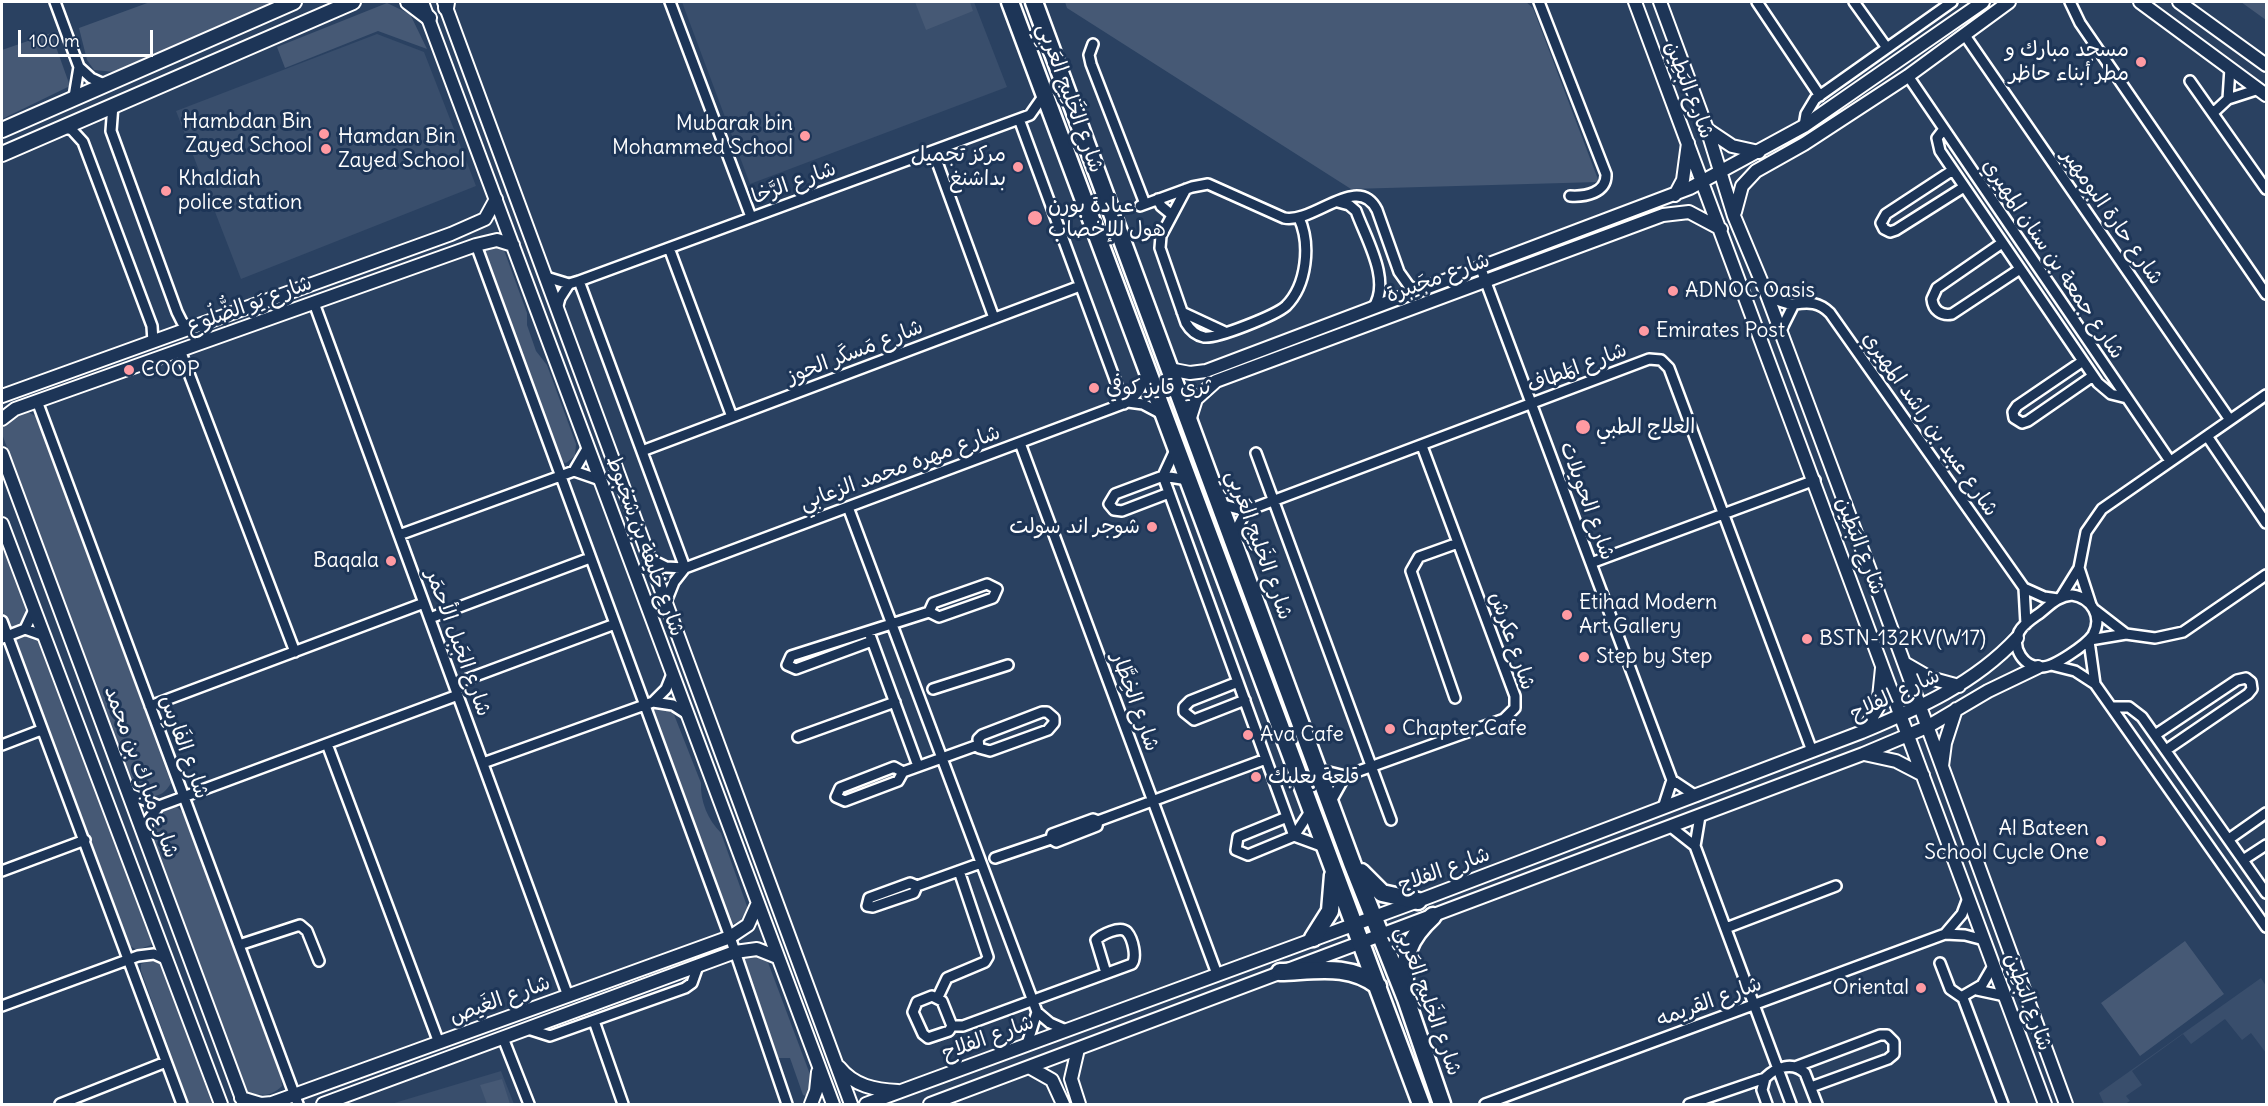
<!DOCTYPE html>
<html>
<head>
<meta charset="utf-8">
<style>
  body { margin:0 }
  #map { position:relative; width:2268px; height:1106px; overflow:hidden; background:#2a4161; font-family:Delius,sans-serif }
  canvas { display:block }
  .frame { position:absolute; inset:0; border:3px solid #fff; pointer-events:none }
  .scale { position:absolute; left:18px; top:30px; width:135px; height:27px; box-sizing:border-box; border:3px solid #fff; border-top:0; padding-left:8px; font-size:18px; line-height:21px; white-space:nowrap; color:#fff; -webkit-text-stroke:4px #1d3557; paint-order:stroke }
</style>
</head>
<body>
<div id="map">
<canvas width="2268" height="1106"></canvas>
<div class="frame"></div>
<div class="scale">100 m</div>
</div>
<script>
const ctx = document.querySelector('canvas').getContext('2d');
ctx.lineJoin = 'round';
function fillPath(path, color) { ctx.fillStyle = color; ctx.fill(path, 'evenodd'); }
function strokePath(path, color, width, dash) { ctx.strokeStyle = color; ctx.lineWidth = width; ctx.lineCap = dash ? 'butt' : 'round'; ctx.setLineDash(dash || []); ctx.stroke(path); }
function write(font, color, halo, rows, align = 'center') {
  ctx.font = font + ' Delius,"Playpen Sans Arabic",sans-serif'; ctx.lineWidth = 6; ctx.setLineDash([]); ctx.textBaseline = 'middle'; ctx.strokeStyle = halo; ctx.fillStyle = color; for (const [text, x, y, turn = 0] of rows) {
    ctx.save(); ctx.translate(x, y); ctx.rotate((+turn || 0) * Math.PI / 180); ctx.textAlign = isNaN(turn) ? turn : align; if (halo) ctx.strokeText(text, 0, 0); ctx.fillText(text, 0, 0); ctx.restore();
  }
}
const built = new Path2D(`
  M682,2H974L1007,87L750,184Z
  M377,34L424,52L476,186L241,279L176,111Z
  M2261,978L2266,986V1053L2251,1033L2242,1040L2225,1019L2191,1044L2183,1034L2132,1071L2142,1085L2126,1096L2130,1101L2125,1104H2104L2099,1093Z
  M501,1071L514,1104H391Z`);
const green = new Path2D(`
  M150,2H274L115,72L94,70L87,60L79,28Z
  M915,2H970L973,11L926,30Z
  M1065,2H1526L1533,8L1599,182L1351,189L1067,8Z
  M2241,2H2266V20Z
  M387,3L410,14L427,49L378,31L285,68L277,47Z
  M51,33L70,86L2,119V50Z
  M484,244H499L504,250L527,313V325L536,351L547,365L576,444L575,456L566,463L562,462L512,341L484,260Z
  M25,410L37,417L171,783C162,800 146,800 133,786L2,434L3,422Z
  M2,544L153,939L151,945L137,950L130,946L2,609Z
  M657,705L673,712L701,783C700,801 708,820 721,833L748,909L740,921L733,924L729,923L650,712Z
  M174,805L183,812L281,1077L282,1086C271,1097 262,1096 247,1092L151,833L150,819L162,809Z
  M2185,941L2224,994L2140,1056L2101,1003Z
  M745,952L766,957L814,1085L809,1097L803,1095L790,1058H778L742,960Z
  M156,959L162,962L212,1104H189L141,971V964Z
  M502,1079L510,1104H487L480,1085Z`);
const street = new Path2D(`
  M55,2L79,67L74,97
  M670,2L751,217
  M1539,2L1606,174C1607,193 1585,197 1570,196
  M1757,2L1820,96
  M1854,2L1887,48
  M2070,2L2080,23L2266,294
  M1964,34L2230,420
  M1093,44L1089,55L1091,64L1145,204
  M79,67L91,78L104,84
  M1908,76L2170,461
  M2190,81L2266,189
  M2228,99L2230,68
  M113,105L111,131L177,312L182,322L190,329
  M2213,113L2228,99L2259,89
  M1019,119L1124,404
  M1804,126L1806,114L1815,99L1952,2
  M62,127L72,130L83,142L152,326L153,342
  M1944,129L1937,138L1940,151L2098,383L2111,394L2127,398
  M933,151L994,318
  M1953,170L1886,214L1881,223L1884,229L1890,232L1896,230L1964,187
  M1186,189L1161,236L1160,248L1186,323C1190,330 1195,335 1204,337C1217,339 1276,315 1286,306C1307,285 1311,244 1299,218
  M1158,199L1161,206L1172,215
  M1338,202L1349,205L1356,211C1366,239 1392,281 1373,308
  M1140,206L1192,187L1208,184L1284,218C1314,224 1358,172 1377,210L1399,272L1409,286L1420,292
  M2002,243L1937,288L1932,299C1933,310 1941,316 1952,314L2020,269
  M476,245L730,937L787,1104
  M669,248L732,417
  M1481,269L1672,780L1696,796
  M546,277L569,284L579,281L1030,115L1044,95
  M579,281L685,568
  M1767,295C1775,299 1786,305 1795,304C1809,302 1819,302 1830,313L2024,588L2026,624
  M314,303L568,996
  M557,309L560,298L569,284
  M1182,312L1225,332
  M1780,332L1794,304
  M180,350L295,652
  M2083,361L2017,406L2013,412L2014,418L2022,423L2028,421L2093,376
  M37,401L298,1104
  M1128,402L1143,404L1162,414
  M2207,436L2266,523
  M1020,443L1217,974
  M642,451L1080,286
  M1256,453L1391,820
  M574,471L588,447
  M1163,476L1294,836
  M1163,476L1176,448
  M1169,493L1122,511L1114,510L1109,504L1115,494L1163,476L1188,480
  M1220,504L1246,511L1649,359L1661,360L1669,368L1812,751
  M848,507L1037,1012L1050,1023L1066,1030
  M399,535L574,471L600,480
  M1232,538L1246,511
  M650,559L666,567L685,568L1128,402L1139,391L1147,372
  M1591,563L1815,480
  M2079,568L2091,605
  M987,584L997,589L993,598L939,617L929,612L933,603Z
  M2024,588L2044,597L2058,599
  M2072,595C2092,598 2103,617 2093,635C2086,645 2054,667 2042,667C2024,668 2011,648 2019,632C2023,624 2033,618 2040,613C2050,605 2058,596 2072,595Z
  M2061,597L2079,568L2086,532L2102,509L2266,395
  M666,602L674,582L685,568
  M2095,610L2126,634
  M430,618L590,558
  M2,621L182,1104
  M25,629L33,612
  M870,635L918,766
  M2,638L25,629L42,635
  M2090,640L2126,634L2155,638L2183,632L2266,575
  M872,641L796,669L787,665L791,656L929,612
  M2089,641L2095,684
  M2051,665L2075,671L2095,684L2266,927
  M1238,682L1190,701L1184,707V712L1194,720L1245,700
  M454,684L615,624
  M933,689L1008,665
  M1455,698L1411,571L1419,557L1458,543
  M653,702L673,705L687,714
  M150,706L424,603
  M2112,707H2129L2142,717L2266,893
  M1042,712H1047L1054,718V723L1048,730L990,751L979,748L978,739L982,735Z
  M2155,735L2237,680L2246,678L2251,682L2252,689L2248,694L2166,750
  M798,737L895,702
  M327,744L439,1043
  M2,745L41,730
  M483,763L653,702L666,689L672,674
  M894,767L903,772L898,781L845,801L836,797L840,788Z
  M1317,769L1345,776L1504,719L1515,708V696L1422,446
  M903,772L978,745
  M128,793L159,806
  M1330,803L1345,776
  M1663,808L1672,780
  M1700,816L1695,846L1791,1104
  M1287,817L1238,837L1236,850L1248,855L1294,836L1311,810
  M1093,819L1098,821L1097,826L1056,842L1051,839L1052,834Z
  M1098,821L1266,759
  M1671,827L1695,846
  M144,835L149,819L159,806L458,695
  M1294,836L1324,847
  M2229,839L2266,813
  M995,858L1051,839
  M2243,860L2266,845
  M2,871L85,840
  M910,883L917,886L914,893L873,907L867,906L869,898Z
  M917,886L981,863
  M1726,928L1836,886
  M1945,934L1962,914L1968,898
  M239,945L300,925L307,931L319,961
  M1940,963L1950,989L1963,998L2003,1104
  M1977,990L2005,996
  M932,996L942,1001L952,1026L949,1031L928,1038L923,1034L913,1012L917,1002Z
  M1963,996L1982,985L1993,966
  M938,997L947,978L985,962L988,957L959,871
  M2,1006L138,956L154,954L165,959
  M594,1021L623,1104
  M952,1026H963L1132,964C1137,957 1133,939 1127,932C1120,925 1101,935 1096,940L1106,973
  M528,1029L550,1036L685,988L692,983L698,966
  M503,1038L529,1104
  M1027,1044L1037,1012
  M1795,1067L1880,1035H1887L1894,1042V1054L1888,1059L1811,1087
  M60,1104L166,1062
  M1485,1104L1945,934L1965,935L1984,940
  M1689,1104L1765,1078
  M1767,1104L1762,1090L1765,1078C1776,1067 1793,1061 1805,1073L1817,1104`);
const secondary = new Path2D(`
  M422,2L833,1104
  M444,2L851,1104
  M1635,2L2045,1104
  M1660,2L1707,129L1734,216L1767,295L1875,584L2066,1104
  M2140,2L2266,95
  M2179,2L2266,65
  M1708,130L1732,146L1759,152
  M1675,195L1683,180L1688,143
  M1735,212L1742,186L1756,171L1804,144L1908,76L2009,2
  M1169,369L1190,373L1206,371L1690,188L1804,126L1983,2
  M2,396L451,234L485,219L496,199
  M2,419L15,409L476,245L497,240L513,245
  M1189,421L1196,399L1216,381L1663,215L1689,212L1721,229
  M2,454L244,1104
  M2,524L221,1104
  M1904,663L1930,678L1959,686
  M1864,730L1878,707L1882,668
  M1864,754L1896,761L1923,775
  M1942,766L1945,743L1956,709
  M1078,1049L1071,1079L1079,1104
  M839,1067C854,1086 875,1090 898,1091
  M1029,1067L1052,1080L1063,1104
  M241,1098L261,1104L272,1103L730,937L748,925L757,905
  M323,1104L735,952L757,949L777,957
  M811,1104L816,1091L818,1072
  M866,1104L1418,901L1862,732C1919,708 1974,684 2017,638
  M930,1104L1863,754L1927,727L1988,691L2038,667`);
const primary = new Path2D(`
  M408,2L429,18
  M446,8L447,2
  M2,130L294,2
  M2,154L353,2`);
const highway = new Path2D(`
  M1010,2L1421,1104
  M1034,2L1352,863L1406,999L1442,1104
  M1361,872L1382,893L1418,901
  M1313,938L1330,911L1333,875
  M1280,972C1315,971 1349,963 1378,986
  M1405,990C1404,955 1407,940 1433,916`);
const markers = [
  [2141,62,6,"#ff9aa2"],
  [324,134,6,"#ff9aa2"],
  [805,136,6,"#ff9aa2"],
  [326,149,6,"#ff9aa2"],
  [1018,167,6,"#ff9aa2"],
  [166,191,6,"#ff9aa2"],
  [1035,218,8,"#ff9aa2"],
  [1673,291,6,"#ff9aa2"],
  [1644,331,6,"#ff9aa2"],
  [129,370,6,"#ff9aa2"],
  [1094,388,6,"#ff9aa2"],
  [1583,427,8,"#ff9aa2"],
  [1152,527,6,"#ff9aa2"],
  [391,561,6,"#ff9aa2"],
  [1567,615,6,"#ff9aa2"],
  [1807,639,6,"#ff9aa2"],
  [1584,657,6,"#ff9aa2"],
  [1390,729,6,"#ff9aa2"],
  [1248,735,6,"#ff9aa2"],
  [1256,777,6,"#ff9aa2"],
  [2101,841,6,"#ff9aa2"],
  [1921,988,6,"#ff9aa2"]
];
const poiNames = [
  ["مسجد مبارك و",2129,50,"right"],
  ["مطر أبناء حاظر",2129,74,"right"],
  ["Hambdan Bin",312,122,"right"],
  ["Zayed School",312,146,"right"],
  ["Mubarak bin",793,124,"right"],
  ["Mohammed School",793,148,"right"],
  ["Hamdan Bin",338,137],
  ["Zayed School",338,161],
  ["مركز تجميل",1006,155,"right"],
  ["بداشنغ",1006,179,"right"],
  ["Khaldiah",178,179],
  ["police station",178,203],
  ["عيادة بورن",1048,206],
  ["هول للإخصاب",1048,230],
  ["ADNOC Oasis",1685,291],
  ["Emirates Post",1656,331],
  ["COOP",141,370],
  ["ثري قايز كوفي",1106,388],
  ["العلاج الطبي",1596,427],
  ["شوجر اند سولت",1140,527,"right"],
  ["Baqala",379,561,"right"],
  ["Etihad Modern",1579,603],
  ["Art Gallery",1579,627],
  ["BSTN-132KV(W17)",1819,639],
  ["Step by Step",1596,657],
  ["Chapter Cafe",1402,729],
  ["Ava Cafe",1260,735],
  ["قلعة بعلبك",1268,777],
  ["Al Bateen",2089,829,"right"],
  ["School Cycle One",2089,853,"right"],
  ["Oriental",1909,988,"right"]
];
const streetNames = [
  ["شارع البَطِين",1689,90,69],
  ["شارع الخَلِيج العَربِي",1070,98,70],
  ["شارع الرَّخا",794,183,-20],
  ["شارع حارة البومهير",2112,217,55],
  ["شارع جمعة بن سنان المهيري",2053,259,56],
  ["شارع مجَيبرة",1438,278,-20],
  ["شارع يَو الضُّلُوع",249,305,-20],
  ["شارع مَسكَر الحوز",855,352,-21],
  ["شارع المَطاف",1577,368,-21],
  ["شارع عبيد بن راشد المهيري",1930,424,55],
  ["شارع مهره محمد الزعابي",900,468,-20],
  ["شارع الحويلات",1587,501,70],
  ["شارع الخَلِيج العَربِي",1259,545,70],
  ["شارع خليفة بن شخبوط",645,546,70],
  ["شارع البَطِين",1860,546,69],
  ["شارع عكرش",1512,641,71],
  ["شارع الجَبل الأحمَر",458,643,70],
  ["شارع الفلاح",1895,695,-25],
  ["شارع الخِطَّار",1135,702,70],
  ["شارع الفَارِس",184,747,70],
  ["شارع مبارك بن محمد",141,772,70],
  ["شارع الفلاح",1444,870,-20],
  ["شارع الغَيص",500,1000,-20],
  ["شارع الخَلِيج العَربِي",1428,1001,70],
  ["شارع القريمه",1709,1002,-20],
  ["شارع البَطِين",2028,1002,70],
  ["شارع الفلاح",988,1038,-20]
];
fillPath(built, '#394e6c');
fillPath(green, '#465975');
strokePath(street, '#fff', 14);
strokePath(secondary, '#fff', 16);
strokePath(primary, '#fff', 18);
strokePath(highway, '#fff', 21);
strokePath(street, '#1d3557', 9);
strokePath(secondary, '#1d3557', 12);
strokePath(primary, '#1d3557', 14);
strokePath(highway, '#1d3557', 16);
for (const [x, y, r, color] of markers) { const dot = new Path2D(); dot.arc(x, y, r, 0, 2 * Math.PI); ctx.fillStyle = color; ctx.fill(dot); strokePath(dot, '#1d3557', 2); }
write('21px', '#fff', '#1d3557', poiNames, 'left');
write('21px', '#fff', '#1d3557', streetNames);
</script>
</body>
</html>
